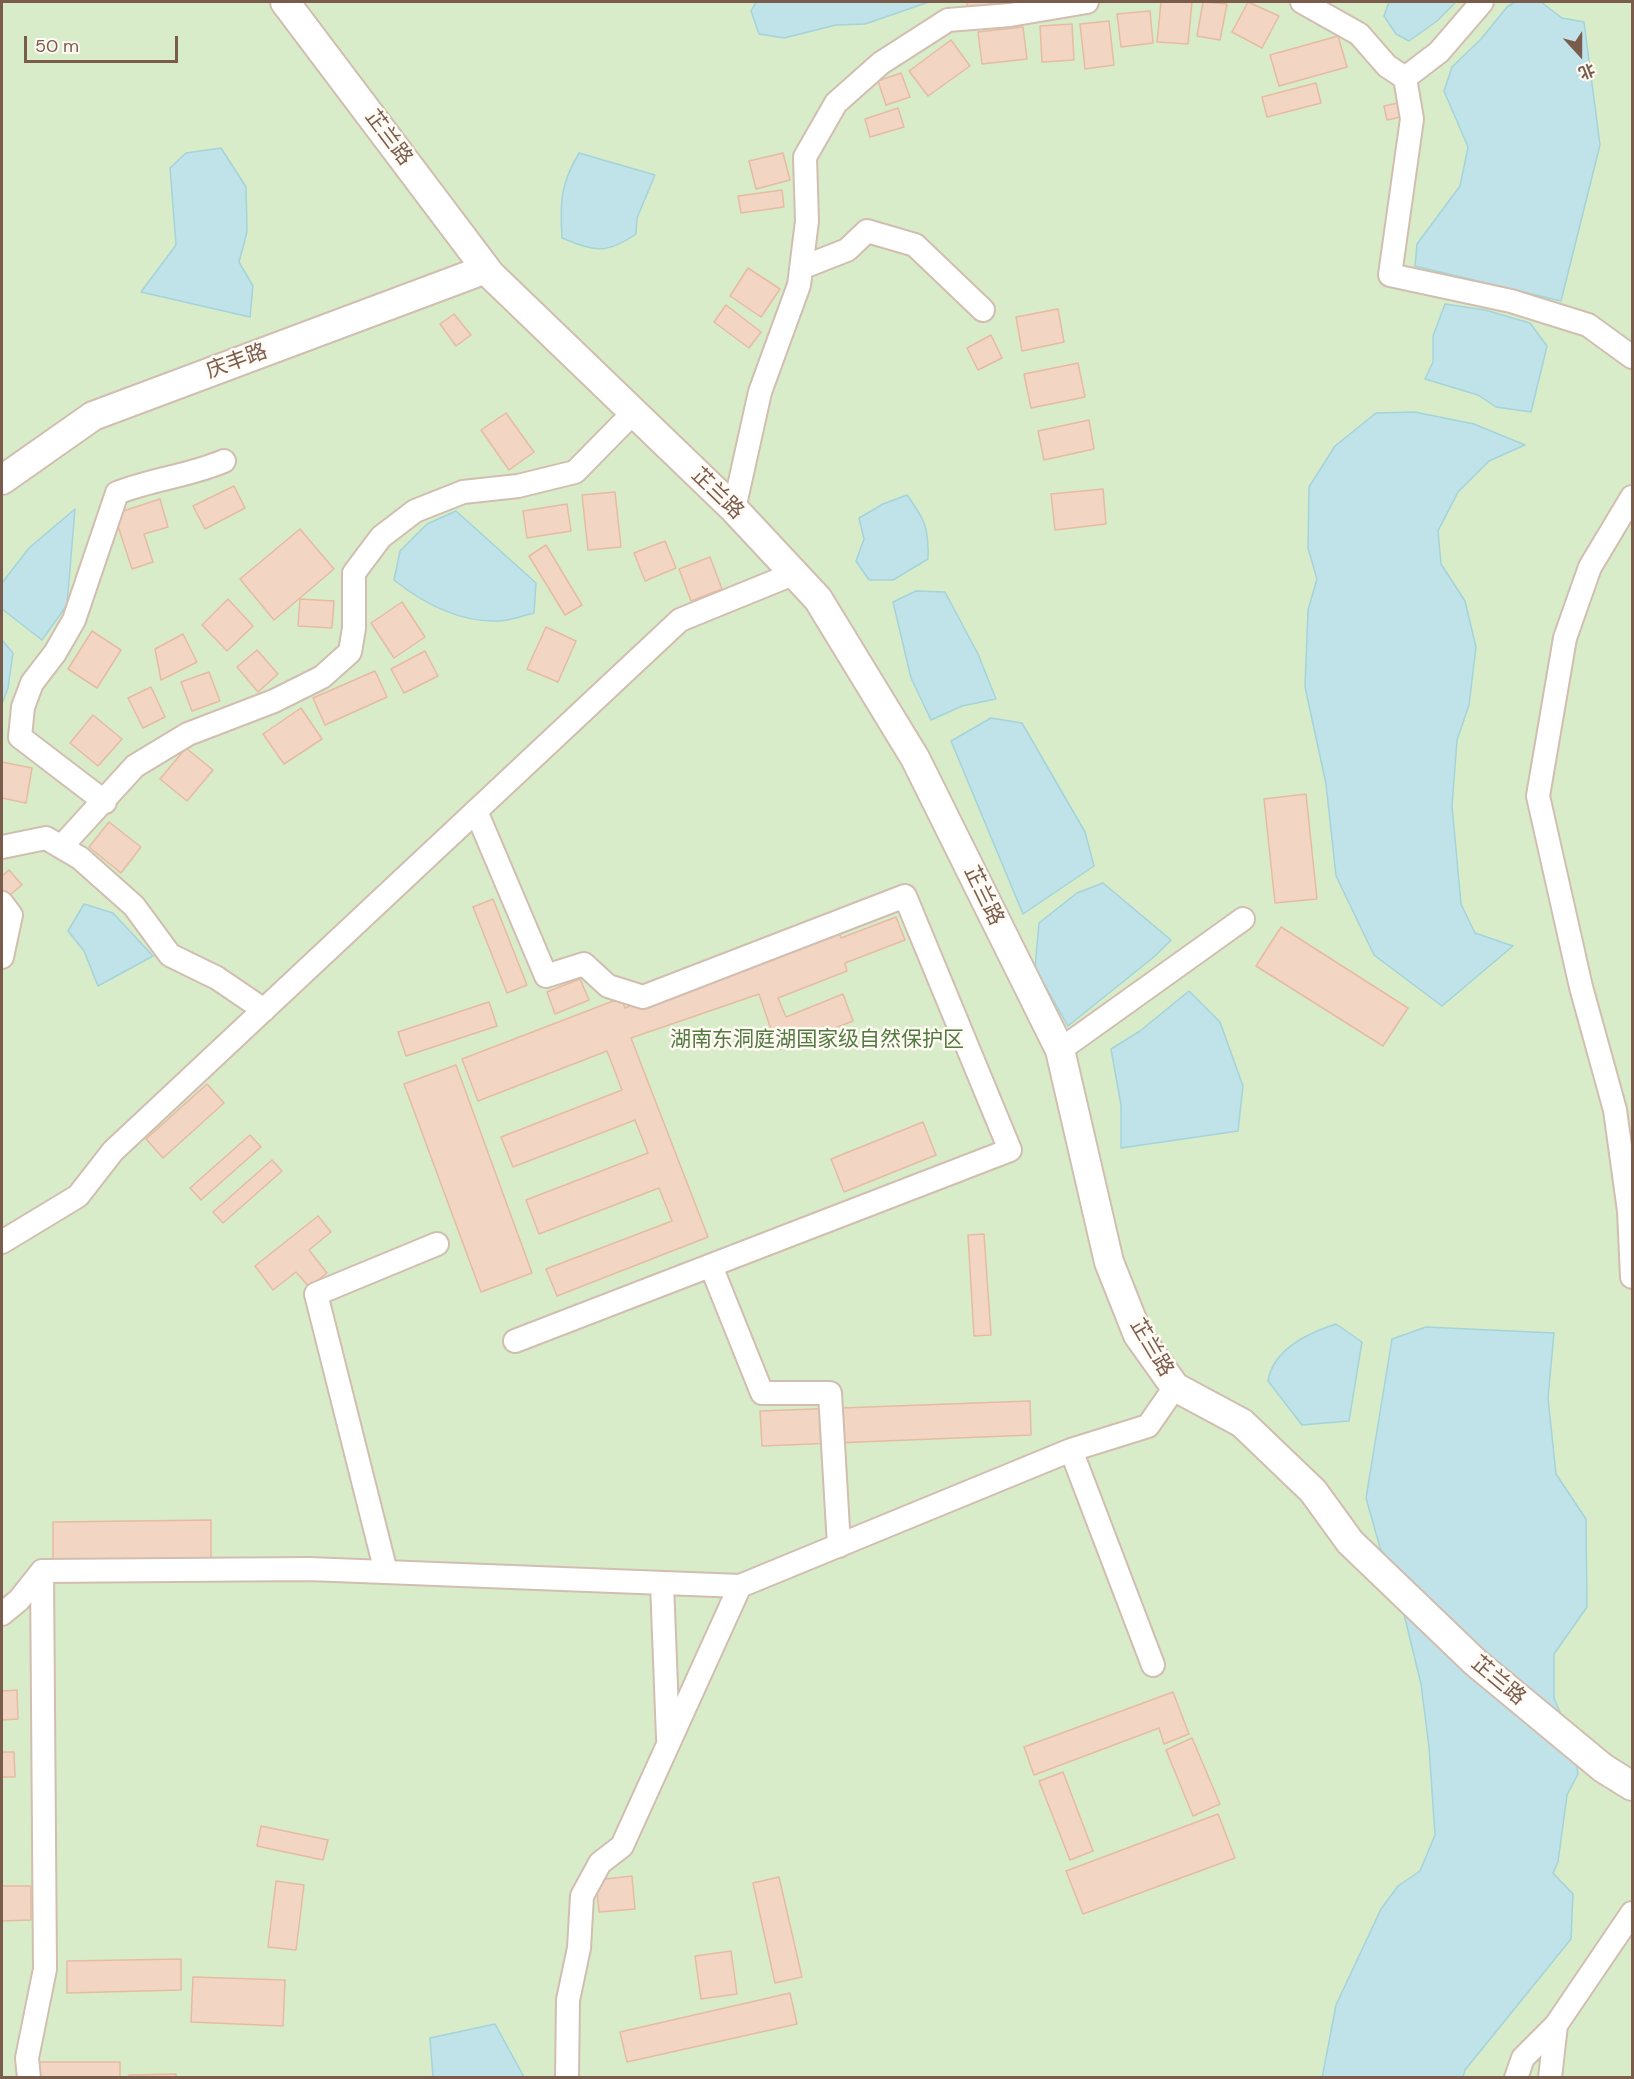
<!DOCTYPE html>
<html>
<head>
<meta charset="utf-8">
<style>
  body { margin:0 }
  #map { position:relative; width:1634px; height:2079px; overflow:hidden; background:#fdf6ec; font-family:"DM Sans","Noto Sans SC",sans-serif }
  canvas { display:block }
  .frame { position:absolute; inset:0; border:3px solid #7a5c4d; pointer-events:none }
  .north { position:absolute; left:1550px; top:24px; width:60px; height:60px; -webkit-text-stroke:4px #fffaf3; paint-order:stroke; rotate:159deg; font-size:16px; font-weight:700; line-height:24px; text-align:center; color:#7a5c4d }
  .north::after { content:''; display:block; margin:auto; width:21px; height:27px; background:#7a5c4d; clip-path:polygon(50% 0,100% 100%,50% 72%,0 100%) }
  .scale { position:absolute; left:24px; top:36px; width:154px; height:27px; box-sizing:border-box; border:3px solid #7a5c4d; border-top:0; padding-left:8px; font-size:18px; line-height:21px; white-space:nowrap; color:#7a5c4d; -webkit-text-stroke:4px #fffaf3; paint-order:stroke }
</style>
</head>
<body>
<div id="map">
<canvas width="1634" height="2079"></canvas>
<div class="frame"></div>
<div class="north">北</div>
<div class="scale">50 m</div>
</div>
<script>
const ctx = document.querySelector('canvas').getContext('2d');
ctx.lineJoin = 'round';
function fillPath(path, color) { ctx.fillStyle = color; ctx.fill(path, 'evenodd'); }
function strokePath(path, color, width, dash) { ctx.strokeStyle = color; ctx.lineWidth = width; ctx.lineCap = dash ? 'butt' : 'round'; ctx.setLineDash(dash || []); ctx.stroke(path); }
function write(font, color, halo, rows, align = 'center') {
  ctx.font = font + ' "DM Sans","Noto Sans SC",sans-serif'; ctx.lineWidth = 5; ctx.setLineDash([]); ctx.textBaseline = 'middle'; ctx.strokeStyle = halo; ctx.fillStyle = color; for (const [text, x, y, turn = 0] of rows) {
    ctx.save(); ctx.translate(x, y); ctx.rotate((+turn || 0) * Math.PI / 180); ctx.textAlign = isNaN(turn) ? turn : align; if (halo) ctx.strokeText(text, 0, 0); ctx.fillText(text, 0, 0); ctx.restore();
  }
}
const green = new Path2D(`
  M2,2H1632V2077L2,2078Z`);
const water = new Path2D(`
  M756,2H929L865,24L836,25L784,38L759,34L751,11Z
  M1389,2H1456L1437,21L1409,41L1396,34L1384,16Z
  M1515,2H1541L1562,18L1584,22L1600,145L1561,301L1415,266L1417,244L1460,186L1468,147L1444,91L1452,67L1481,39L1507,7Z
  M221,148L246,187L247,232L239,262L253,286L250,317L141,292L176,245L170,168L186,153Z
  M579,153L655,175L637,218L636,234C606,255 594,251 562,238C560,202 560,185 579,153Z
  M1445,304L1485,310L1530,323L1547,346L1531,412L1496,407L1478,395L1425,379L1433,362V336Z
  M1415,412L1474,424L1525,445L1489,461L1458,492L1438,531L1441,564L1465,601L1476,647L1469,705L1457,740L1452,806L1461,904L1475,933L1513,946L1442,1006L1374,955L1336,876L1326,784L1305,687L1308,610L1317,579L1308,548L1309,487L1335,446L1376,413Z
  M907,495C925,519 929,529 928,559L893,580H869L856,561L864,539L859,518L883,504Z
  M75,509L67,605L42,640L2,609V583L29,548Z
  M456,511L536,583L534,613C522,616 509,621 497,621C459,622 423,603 394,580L400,551L427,524Z
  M916,591L945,592L978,654L996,699L962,706L931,720L911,678L893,602Z
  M2,640L13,653L8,688L2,704Z
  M991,718L1022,723L1085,832L1094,866L1023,914L951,741Z
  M1103,883L1171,940L1155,956L1068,1026L1035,968L1039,923L1077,893Z
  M84,904L113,913L153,956L98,986L84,951L68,931Z
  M1189,991L1220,1022L1243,1086L1238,1131L1121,1148V1105L1111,1049L1140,1031Z
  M1336,1324L1362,1342L1349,1421L1302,1425L1268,1381C1273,1349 1308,1333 1336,1324Z
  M1426,1327L1554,1333L1548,1398L1556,1474L1586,1519L1587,1607L1554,1654V1698L1573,1743L1578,1774L1567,1795L1558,1862L1553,1873L1573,1894L1571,1939L1465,2070L1463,2077L1322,2078L1336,2005L1381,1909L1398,1886L1420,1871L1435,1835L1429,1747L1421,1684L1401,1602L1383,1558L1366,1498L1392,1339Z
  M495,2024L524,2077H433L430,2038Z`);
const building = new Path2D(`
  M966,2H992L993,3L969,10Z
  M1161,2H1192L1188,44L1157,42Z
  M1203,2L1227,4L1220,40L1197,36Z
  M1248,2L1279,16L1262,48L1232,32Z
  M1150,11L1153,43L1121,47L1117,14Z
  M1109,21L1114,65L1085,69L1080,24Z
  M1072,24L1074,60L1042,62L1040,26Z
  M1023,27L1027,59L982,64L978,32Z
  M1338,36L1347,67L1279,86L1270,55Z
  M951,40L970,66L928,96L909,71Z
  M901,73L910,97L886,105L878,81Z
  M1316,83L1321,103L1267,117L1262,97Z
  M1398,103L1401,117L1387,120L1384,106Z
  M898,108L904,127L870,137L865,119Z
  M783,153L790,180L756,189L749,161Z
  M782,190L784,207L741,213L738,196Z
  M748,268L780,289L761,317L730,296Z
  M726,305L761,332L749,348L714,322Z
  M1058,309L1064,342L1022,351L1016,317Z
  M454,314L471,335L456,346L440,324Z
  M991,335L1002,358L978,370L967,348Z
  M1078,363L1085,397L1031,408L1024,374Z
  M506,413L534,452L509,470L481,430Z
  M1089,420L1094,449L1044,460L1038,431Z
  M234,486L245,508L205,529L193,506Z
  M1103,489L1106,524L1055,530L1051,494Z
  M615,492L621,547L588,550L582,495Z
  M160,499L168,527L144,534L153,562L132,569L114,514Z
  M567,504L571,531L527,538L523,511Z
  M300,529L334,569L274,620L240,579Z
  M665,541L676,568L645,581L634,553Z
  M546,545L582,605L565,615L529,556Z
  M710,557L722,589L691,601L679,569Z
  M228,599L253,626L227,651L202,625Z
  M300,599L334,601L332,628L298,626Z
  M402,602L425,637L394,658L371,623Z
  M546,627L576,641L558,682L527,669Z
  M92,631L121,650L97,688L68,669Z
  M183,634L197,662L161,680L155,649Z
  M257,650L278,674L258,692L237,667Z
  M425,651L438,676L404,693L391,669Z
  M375,671L387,697L325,725L313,698Z
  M209,672L220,701L192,711L181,682Z
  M151,687L165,717L143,728L128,698Z
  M301,708L322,739L284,764L263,734Z
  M93,715L122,739L98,766L70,743Z
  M186,748L213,770L187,801L160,779Z
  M2,762L32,768L26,803L2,798Z
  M1306,794L1317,899L1275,903L1264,799Z
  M109,822L141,847L121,873L89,847Z
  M9,870L22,885L5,899L2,895V876Z
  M493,899L527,985L507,993L473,907Z
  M896,917L905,940L845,963L847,971L778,998L786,1017L843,994L853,1021L778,1050L759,994L631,1038L708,1237L557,1296L546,1269L672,1221L659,1188L539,1234L526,1200L648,1153L635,1120L513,1167L501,1137L622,1090L607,1051L478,1101L462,1059L621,998L625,1008L837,927L841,938Z
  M1281,927L1408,1008L1383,1046L1256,966Z
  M580,979L589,1000L555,1014L547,992Z
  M489,1002L497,1026L406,1056L398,1032Z
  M456,1065L532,1273L481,1292L404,1084Z
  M207,1084L224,1103L163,1158L146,1139Z
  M923,1122L936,1155L844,1192L831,1159Z
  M250,1135L261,1147L201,1200L190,1188Z
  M272,1160L282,1171L223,1223L213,1212Z
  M318,1216L331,1232L309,1250L327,1273L309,1287L296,1272L273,1290L255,1266Z
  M984,1234L991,1335L974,1336L968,1235Z
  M1030,1401L1031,1435L762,1446L760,1411Z
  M211,1520V1559L53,1561V1522Z
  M17,1690L18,1719L2,1720V1691Z
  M1173,1692L1189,1734L1164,1744L1159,1728L1034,1775L1024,1747Z
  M1192,1738L1220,1804L1193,1816L1166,1750Z
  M2,1752H14L15,1777H2Z
  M1063,1772L1093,1851L1070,1860L1039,1781Z
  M1218,1814L1235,1858L1083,1914L1066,1871Z
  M261,1826L328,1840L323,1860L257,1846Z
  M632,1876L635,1909L599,1912L596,1880Z
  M779,1877L802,1977L775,1983L753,1883Z
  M276,1881L304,1885L296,1950L268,1947Z
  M2,1886H31V1920L2,1921Z
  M731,1951L737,1994L701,1999L695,1956Z
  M181,1959V1990L67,1993V1961Z
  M193,1977L285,1980L283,2026L191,2022Z
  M790,1993L797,2024L627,2062L620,2032Z
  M39,2062H120V2078H39Z
  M176,2074V2078H129V2075Z`);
const minor = new Path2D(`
  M1302,2L1359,34L1387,66L1405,78L1439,52L1482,2
  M1405,78L1412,119L1390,275L1511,301L1588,325L1632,357
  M801,268L847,250L867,231L915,245L983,310
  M1632,497L1590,567L1565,638L1538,796L1581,987L1615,1110L1629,1211L1632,1277
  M734,509L760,392L799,285L807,221L805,157L836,103L881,63L948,20L1010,15L1087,2
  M105,802L20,737L23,707L32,683L55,653L74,620L117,493C152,479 189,476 224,461
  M476,811L546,976L584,964L608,986L643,997L905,896L1010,1150L515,1341
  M2,847L46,838L80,858L134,906L170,955L217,978L264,1010
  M61,847L135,766L188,734L274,701L322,677L350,652L354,628V573L381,537L415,511L463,492L518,486L575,472L633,413
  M2,903L11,915L2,957
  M1060,1050L1243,919
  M2,1242L78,1196L113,1151L680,620L793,574
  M711,1266L762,1393H830L839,1546
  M1071,1450L1153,1665
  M386,1572L316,1294L437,1244
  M662,1583L668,1738
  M2,1614L19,1600L42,1571L309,1569L740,1586
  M29,2078L27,2058L45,1969L42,1571
  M567,2078L568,2000L579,1948L582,1896L600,1863L622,1846L740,1586L1071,1450L1148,1426L1175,1387
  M1516,2078L1523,2058L1556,2025L1632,1913
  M1550,2078L1556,2025`);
const tertiary = new Path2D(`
  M285,2L490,274L734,509L818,599L915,758L1060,1050L1109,1262L1138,1335L1175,1387L1242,1423L1313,1491L1350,1542L1475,1662L1603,1768L1632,1786
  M2,480L93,416L486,269`);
const streetNames = [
  ["芷兰路",388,138,53],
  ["庆丰路",237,362,-20],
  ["芷兰路",717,494,44],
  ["芷兰路",983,896,64],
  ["芷兰路",1151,1348,59],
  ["芷兰路",1498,1681,40]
];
const parkNames = [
  ["湖南东洞庭湖国家级自然保护区",817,1040]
];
fillPath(green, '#d8ecc9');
fillPath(water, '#bfe3e8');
strokePath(water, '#a5d3da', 1.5);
fillPath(building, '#f3d5c3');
strokePath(building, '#e6bba3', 1.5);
strokePath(minor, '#d1beb0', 26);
strokePath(tertiary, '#d1beb0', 32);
strokePath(minor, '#fff', 22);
strokePath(tertiary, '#fff', 28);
write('21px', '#7a5c4d', '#fffaf3', streetNames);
write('21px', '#537a41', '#fffaf3', parkNames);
</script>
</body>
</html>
